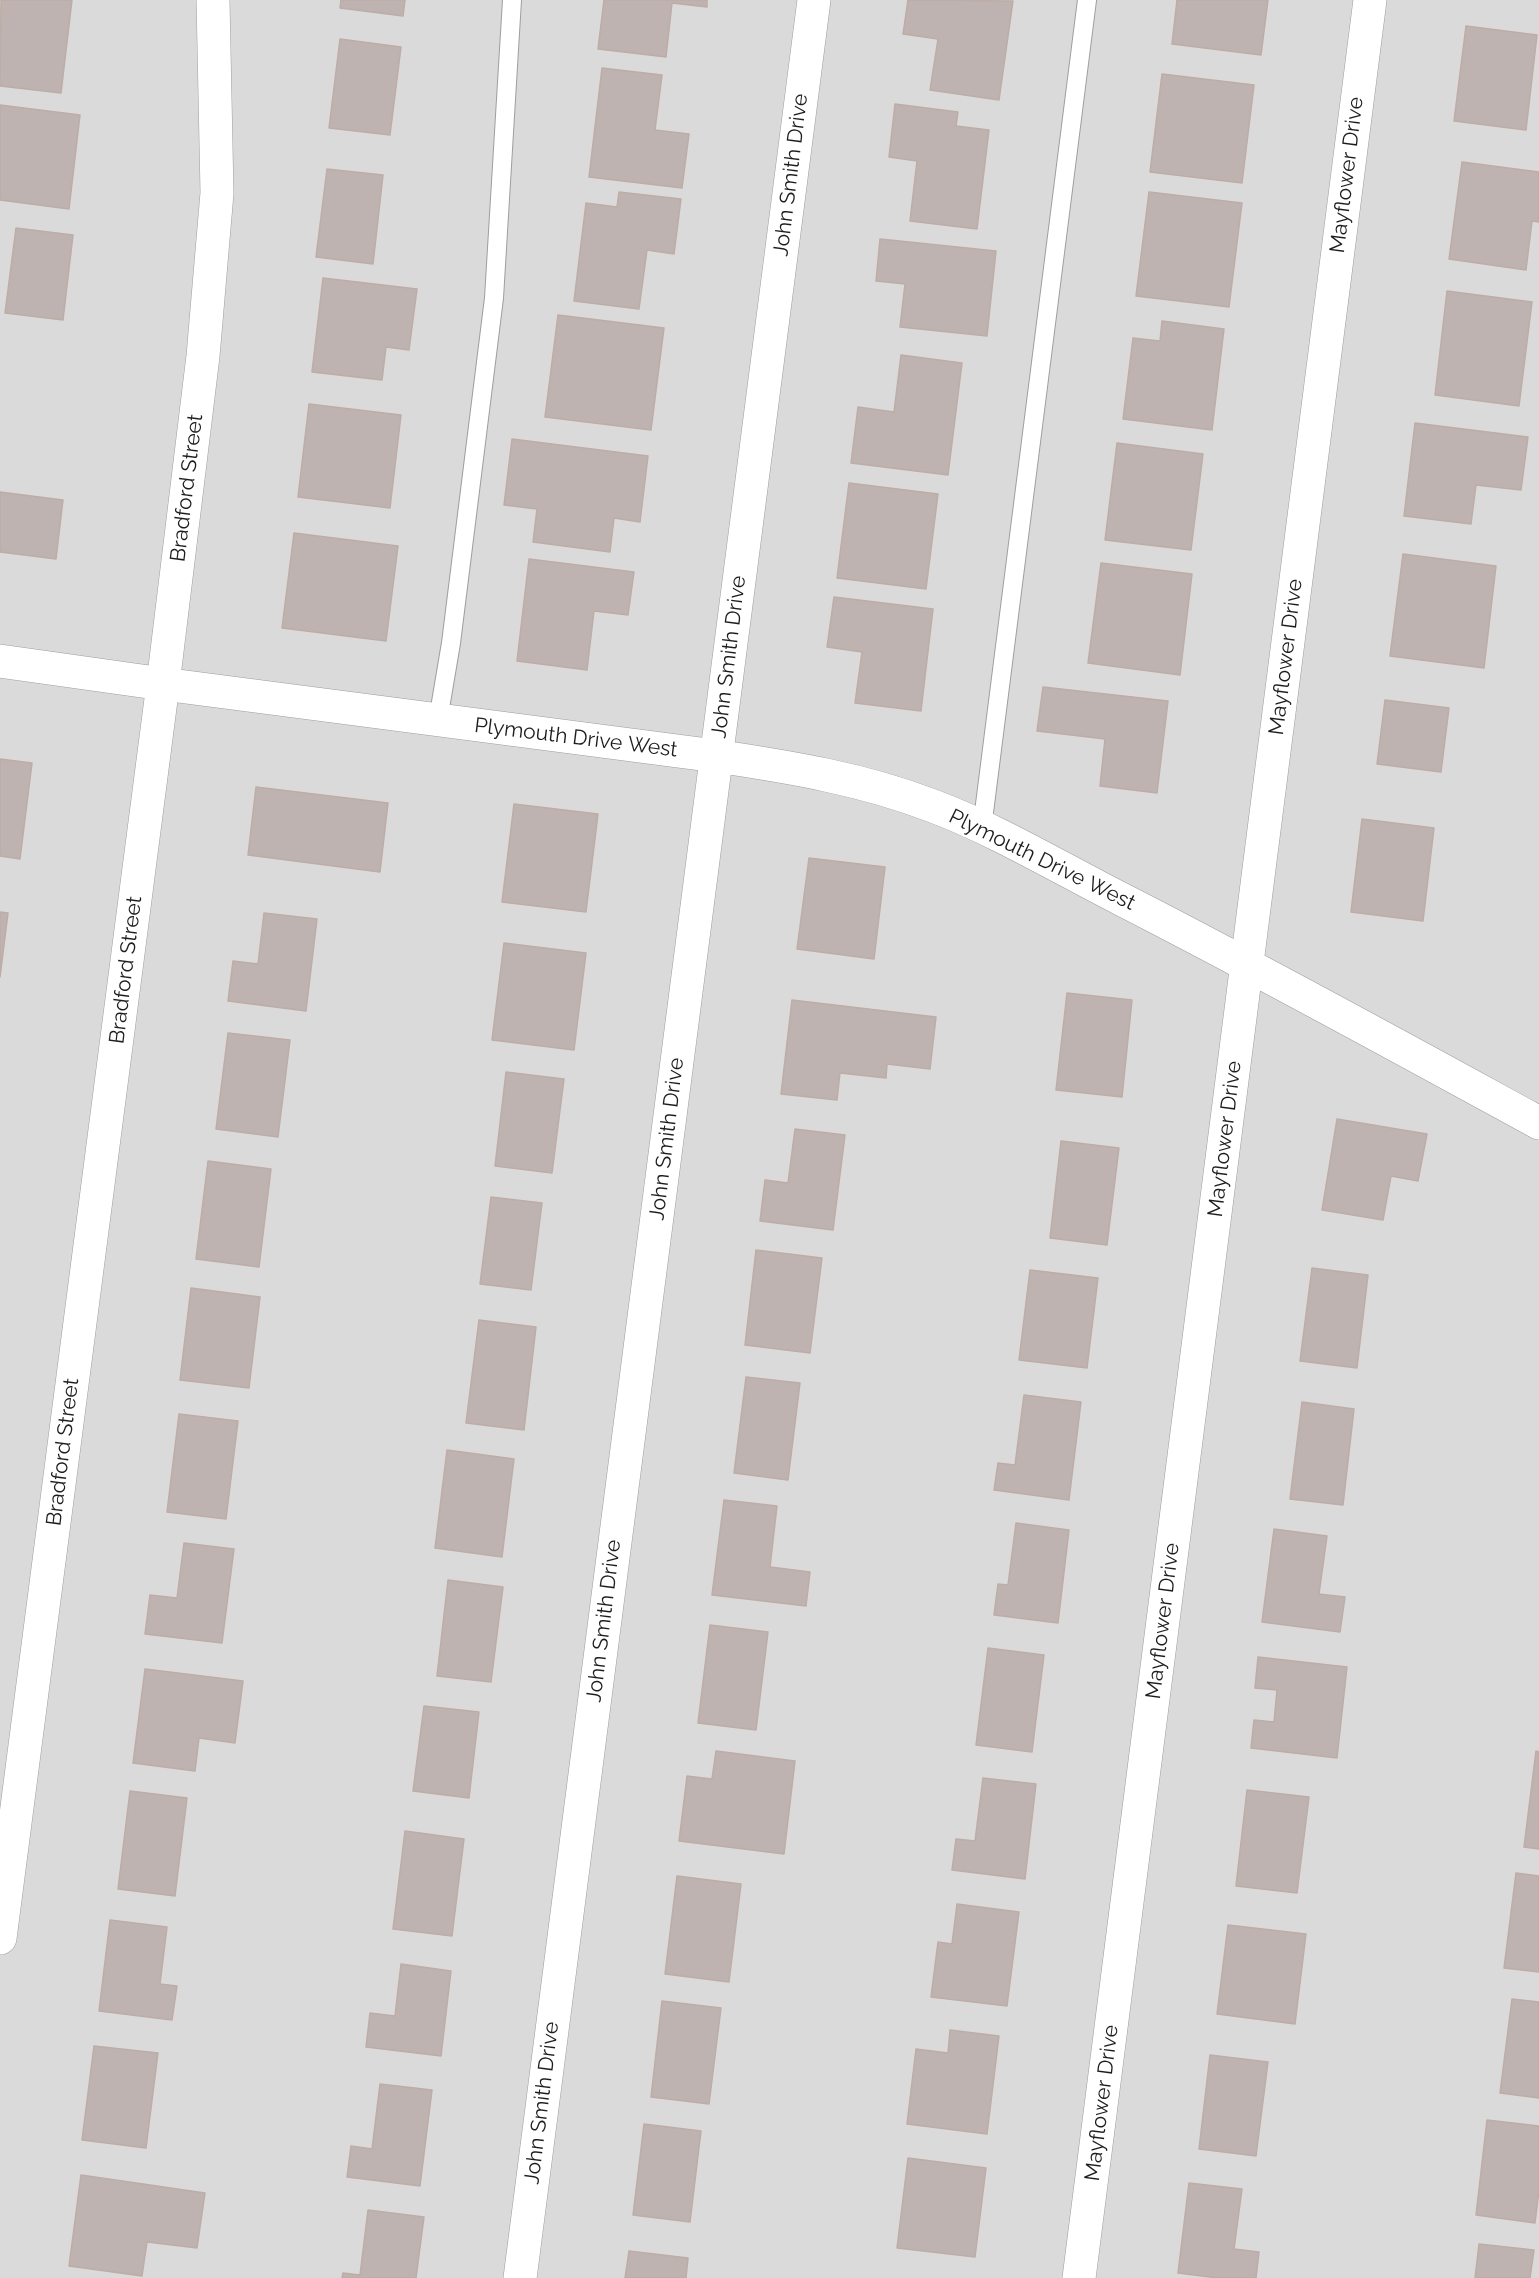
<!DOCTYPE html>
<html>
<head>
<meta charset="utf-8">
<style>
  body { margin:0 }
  canvas { display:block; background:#ede8e3 }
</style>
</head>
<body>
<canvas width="1539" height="2278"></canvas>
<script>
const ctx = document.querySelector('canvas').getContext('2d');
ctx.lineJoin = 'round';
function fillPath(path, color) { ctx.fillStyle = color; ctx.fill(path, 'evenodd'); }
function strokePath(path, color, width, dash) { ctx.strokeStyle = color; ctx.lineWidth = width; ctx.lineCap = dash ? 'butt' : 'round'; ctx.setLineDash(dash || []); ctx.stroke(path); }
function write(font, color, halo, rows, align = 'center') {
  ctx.font = font + ' Raleway,sans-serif'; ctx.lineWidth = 4.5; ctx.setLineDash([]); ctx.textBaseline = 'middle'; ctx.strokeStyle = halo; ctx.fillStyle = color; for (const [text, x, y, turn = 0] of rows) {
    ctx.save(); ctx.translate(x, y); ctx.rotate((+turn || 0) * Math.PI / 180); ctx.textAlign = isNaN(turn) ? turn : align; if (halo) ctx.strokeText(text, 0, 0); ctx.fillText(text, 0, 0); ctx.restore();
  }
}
const residential = new Path2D(`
  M0,0H1539V2278H0Z`);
const building = new Path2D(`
  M1,0H72L61,93L0,86Z
  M341,0H405L403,16L340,8Z
  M604,0H707V7L672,3L666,57L598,49Z
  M908,0L1013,1L999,100L930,90L938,39L903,34Z
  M1177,0H1268L1261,55L1172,44Z
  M1466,26L1537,35L1526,130L1454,121Z
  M340,39L401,47L390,135L329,128Z
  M602,68L662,75L655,130L689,134L682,188L589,177Z
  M1162,74L1254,85L1242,183L1150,172Z
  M895,104L958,112L956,126L989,130L977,229L910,221L917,161L889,157Z
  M0,105L80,115L69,209L0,200Z
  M1462,162L1539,172V222L1532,221L1526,270L1449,259Z
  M327,169L383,175L373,264L316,257Z
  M619,192L681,199L674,254L647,250L639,309L574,301L586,203L617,207Z
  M1149,192L1242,203L1229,307L1136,296Z
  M16,228L73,235L63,320L5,313Z
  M880,239L996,251L987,336L900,327L905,284L876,281Z
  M323,278L417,289L409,350L386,347L382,380L312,372Z
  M1447,291L1532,302L1519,406L1435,395Z
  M558,315L664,328L651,430L545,417Z
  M1162,321L1224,329L1212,430L1123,419L1133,338L1160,341Z
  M901,355L962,363L948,475L851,463L858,407L894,412Z
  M309,404L401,415L390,508L298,497Z
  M1415,423L1528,437L1521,490L1476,485L1471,524L1404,516Z
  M512,439L648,456L640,522L614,518L610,552L533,542L537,509L504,505Z
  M1117,443L1203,454L1191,550L1105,540Z
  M849,483L938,494L926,589L837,578Z
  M0,492L63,500L56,559L0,552Z
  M294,533L398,546L386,641L282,628Z
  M1403,554L1496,566L1484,668L1390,656Z
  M529,559L634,572L628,615L594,611L587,670L517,661Z
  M1101,563L1192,574L1180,675L1088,663Z
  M834,597L933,609L921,711L855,703L862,652L827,647Z
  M1043,687L1168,701L1157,793L1100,786L1105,739L1037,731Z
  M1385,700L1449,708L1441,772L1377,764Z
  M0,759L32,763L20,859L0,856Z
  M256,787L388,803L380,872L248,855Z
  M514,804L598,814L586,912L502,902Z
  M1362,819L1434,828L1423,921L1351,912Z
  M809,858L885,867L874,959L797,949Z
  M0,912L8,913L0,977Z
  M264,913L317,919L306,1011L228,1001L233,961L258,964Z
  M504,943L586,953L574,1050L492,1040Z
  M1067,993L1132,1000L1122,1097L1056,1090Z
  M792,1000L936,1017L930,1069L887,1064L886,1078L840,1073L837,1100L781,1094Z
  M228,1033L290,1040L278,1137L216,1129Z
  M506,1072L564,1079L552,1173L495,1166Z
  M1337,1119L1427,1134L1418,1181L1391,1176L1383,1220L1322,1210Z
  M795,1129L845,1135L833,1230L760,1221L765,1180L788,1183Z
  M1061,1141L1119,1148L1107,1245L1050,1238Z
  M208,1161L271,1169L259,1267L196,1259Z
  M491,1197L542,1203L531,1290L480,1284Z
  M756,1250L822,1258L810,1353L745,1345Z
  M1312,1268L1368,1275L1357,1368L1300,1361Z
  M1030,1270L1098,1278L1087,1368L1019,1360Z
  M191,1288L260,1297L249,1388L180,1380Z
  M479,1320L536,1327L524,1430L466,1423Z
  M746,1377L800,1383L788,1480L734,1473Z
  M1024,1395L1081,1402L1069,1500L994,1490L998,1463L1015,1465Z
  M1302,1402L1354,1409L1343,1505L1290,1499Z
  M179,1414L238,1421L226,1519L167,1512Z
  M447,1450L514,1459L502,1557L435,1548Z
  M724,1500L777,1506L770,1567L810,1572L806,1606L712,1595Z
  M1016,1523L1069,1530L1058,1623L994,1615L998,1584L1008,1585Z
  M1274,1529L1327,1536L1319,1594L1345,1597L1340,1632L1262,1622Z
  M184,1543L234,1549L222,1643L145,1634L150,1595L177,1598Z
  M448,1580L503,1587L491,1682L437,1676Z
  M710,1625L768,1632L756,1730L698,1723Z
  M988,1648L1044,1655L1032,1752L976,1745Z
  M1258,1657L1347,1667L1337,1758L1251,1748L1254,1720L1274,1722L1277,1690L1255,1688Z
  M145,1669L243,1681L235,1743L199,1738L195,1771L133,1763Z
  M424,1706L479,1712L469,1798L413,1791Z
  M716,1751L795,1761L784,1854L679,1841L687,1776L712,1779Z
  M1536,1751L1539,1752V1849L1524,1847Z
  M983,1778L1036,1784L1025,1879L952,1870L956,1839L975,1841Z
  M1247,1790L1309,1797L1297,1893L1236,1886Z
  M130,1791L187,1798L175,1896L118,1889Z
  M405,1831L464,1839L452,1936L393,1929Z
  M1516,1873L1539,1876V1972L1504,1968Z
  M677,1876L741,1884L729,1982L665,1974Z
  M957,1904L1019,1912L1007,2006L931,1997L938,1942L952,1944Z
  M110,1920L167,1927L160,1984L177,1986L172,2020L99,2011Z
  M1228,1925L1306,1934L1295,2024L1217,2014Z
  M401,1964L451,1971L441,2056L366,2047L370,2013L395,2016Z
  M1512,1999L1539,2002V2098L1500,2093Z
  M662,2001L721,2008L709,2104L651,2097Z
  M950,2030L999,2036L987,2134L907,2124L916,2049L948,2053Z
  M94,2046L158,2053L146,2148L82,2140Z
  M1210,2055L1268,2062L1256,2156L1199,2149Z
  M380,2084L432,2090L420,2186L347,2177L351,2146L372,2149Z
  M1487,2120L1539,2126V2190L1535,2223L1476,2215Z
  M644,2124L701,2131L690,2222L633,2215Z
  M908,2158L986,2168L975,2257L897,2248Z
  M81,2175L205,2193L197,2248L147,2242L142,2276L69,2266Z
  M1189,2183L1242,2189L1234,2249L1259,2252L1256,2278H1218L1178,2273Z
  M368,2210L424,2217L416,2278H342L343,2273L360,2275Z
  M1479,2244L1534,2250L1530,2278H1475Z
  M629,2251L688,2258L686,2278H625Z`);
const service = new Path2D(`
  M438,720L451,643L494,298L512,0
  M982,828L1087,0`);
const minor = new Path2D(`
  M0,661L163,684L716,756C790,767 863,779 933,806C997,830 1060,868 1121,899C1262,971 1400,1047 1539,1123
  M0,1938L163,684L203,356L217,193L213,0
  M520,2278L814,0
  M1079,2278L1370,0`);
const streetNames = [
  ["John Smith Drive",791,175,-83],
  ["Mayflower Drive",1347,175,-83],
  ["Bradford Street",187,488,-83],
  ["John Smith Drive",729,657,-83],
  ["Mayflower Drive",1286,657,-83],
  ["Plymouth Drive West",576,738,7],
  ["Plymouth Drive West",1042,860,26],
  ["Bradford Street",126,970,-83],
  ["John Smith Drive",667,1139,-83],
  ["Mayflower Drive",1225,1139,-83],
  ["Bradford Street",63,1452,-83],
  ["John Smith Drive",604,1621,-83],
  ["Mayflower Drive",1163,1621,-83],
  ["John Smith Drive",542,2103,-83],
  ["Mayflower Drive",1102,2103,-83]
];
fillPath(residential, '#dbdada');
fillPath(building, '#beb3b0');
strokePath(building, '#beaca6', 1.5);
strokePath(service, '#9e9e9e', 20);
strokePath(minor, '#9e9e9e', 34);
strokePath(service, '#fff', 18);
strokePath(minor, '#fff', 33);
write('21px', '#1d1d1d', '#fff', streetNames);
</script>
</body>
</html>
